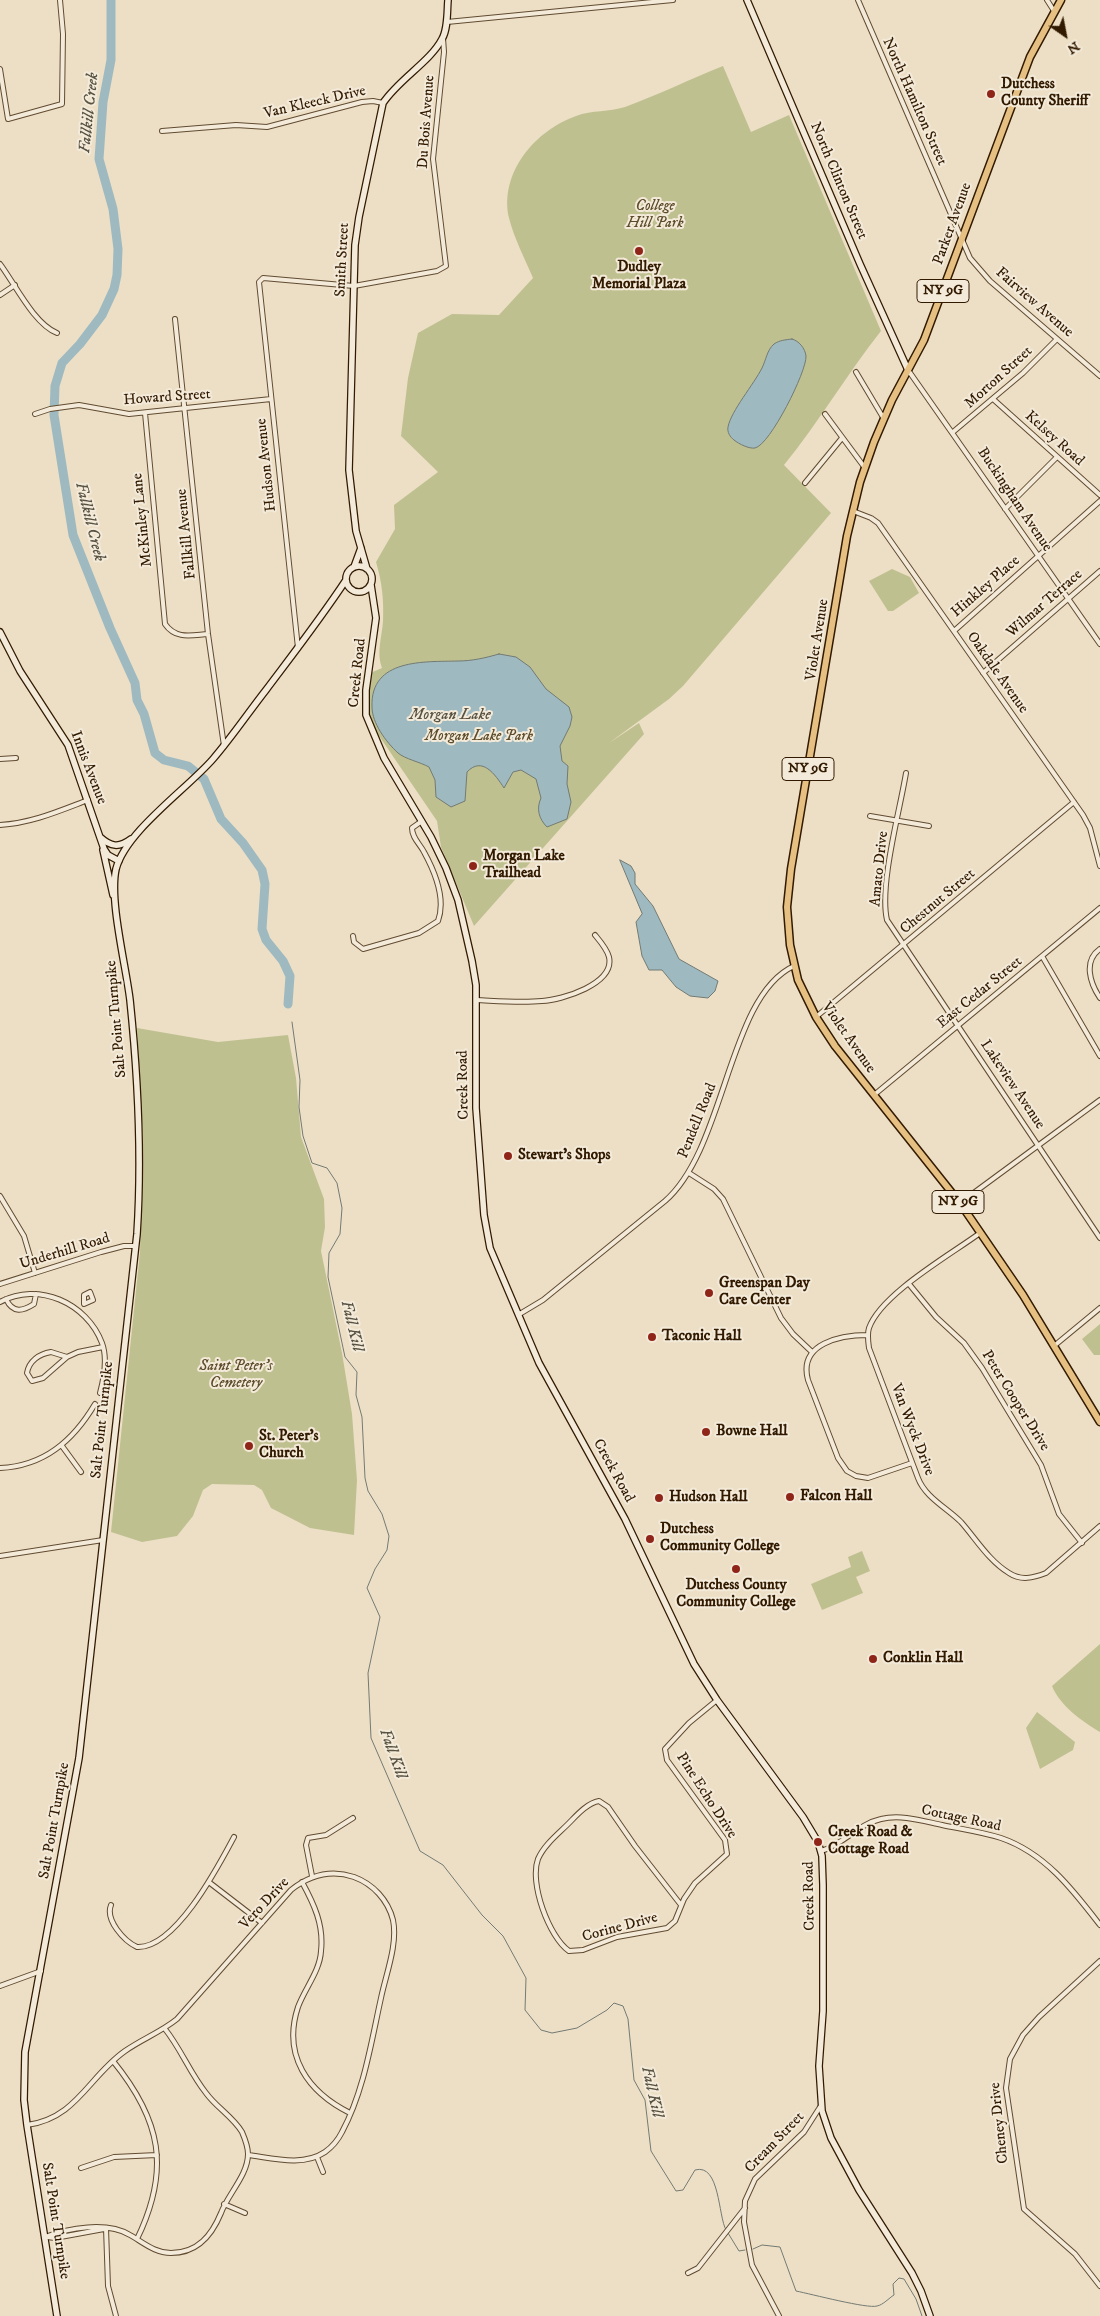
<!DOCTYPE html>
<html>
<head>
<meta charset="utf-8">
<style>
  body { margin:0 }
  #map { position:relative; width:1100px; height:2316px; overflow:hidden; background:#eddfc5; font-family:"IM FELL DW Pica",serif }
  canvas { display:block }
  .north { position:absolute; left:1040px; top:10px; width:50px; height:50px; -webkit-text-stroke:4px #f3ead9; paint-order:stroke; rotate:147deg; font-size:14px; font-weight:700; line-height:20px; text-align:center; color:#321a00 }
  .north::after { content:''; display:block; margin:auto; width:18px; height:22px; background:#321a00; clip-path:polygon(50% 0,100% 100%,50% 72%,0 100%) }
</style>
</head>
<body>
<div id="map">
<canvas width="1100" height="2316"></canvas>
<div class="north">N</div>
</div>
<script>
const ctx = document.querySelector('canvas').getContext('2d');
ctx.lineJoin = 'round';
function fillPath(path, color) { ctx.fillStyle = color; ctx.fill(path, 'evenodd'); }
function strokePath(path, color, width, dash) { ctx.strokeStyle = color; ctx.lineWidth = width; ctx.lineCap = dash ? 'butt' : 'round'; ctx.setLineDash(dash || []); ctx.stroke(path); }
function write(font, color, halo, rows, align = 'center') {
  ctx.font = font + ' "IM FELL DW Pica",serif'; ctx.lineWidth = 4; ctx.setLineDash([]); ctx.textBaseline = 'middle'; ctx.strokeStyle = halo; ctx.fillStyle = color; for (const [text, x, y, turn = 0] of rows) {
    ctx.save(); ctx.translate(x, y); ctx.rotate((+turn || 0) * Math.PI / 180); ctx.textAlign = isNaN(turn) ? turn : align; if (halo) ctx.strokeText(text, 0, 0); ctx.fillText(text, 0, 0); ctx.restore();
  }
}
const green = new Path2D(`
  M723,66L751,132L789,115L881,331C847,374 819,422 784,465L831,513L683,686L669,699L609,743L639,723L644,734L474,926L441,847L437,821L371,724L365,704L368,674L382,668C376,653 382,637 383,621C384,600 382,582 376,562L395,529L394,505L438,472L401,436L408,378L418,333L452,314L499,315L533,278C525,259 514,238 509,218C499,172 536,130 576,116C592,110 609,112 625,107C658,95 690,79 723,66Z
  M892,569L910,577L919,593L893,611H888L869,581Z
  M137,1028L218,1042L288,1035L296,1078L301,1137L324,1199L325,1227L321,1251L342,1353L352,1414L357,1480L354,1535L310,1528L271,1508L262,1490L254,1485L212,1484L203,1490L193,1516L177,1536L142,1542L111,1532L140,1252L143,1140Z
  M1100,1324V1355H1094L1082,1339Z
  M862,1551L870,1571L856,1577L863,1593L822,1610L811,1584L851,1567L848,1557Z
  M1100,1644V1732C1082,1721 1060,1706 1052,1686Z
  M1037,1712L1075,1742L1073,1750L1040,1769L1026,1728Z`);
const water = new Path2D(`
  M792,339C799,341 805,348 806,356C807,371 770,445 755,448C749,449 739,444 734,440C730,437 727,432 728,427C731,411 754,384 762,368C766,360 767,350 774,344C780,340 785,340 792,339Z
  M499,654L516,657L530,667L546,689L569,707L572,717L570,726L560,746L562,761L568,766L567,784L571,802L567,819L547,827C539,819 536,809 541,798L536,779L521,770L513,772L504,788C495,774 482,756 467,772L465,801L451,807L436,797L435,780L429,767C420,762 405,759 398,753C386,742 372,723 372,707C370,658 425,662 458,661C472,661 485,658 499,654Z
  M620,860L631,866L635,873V884L653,906L679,959L718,981L715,991L708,998L690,996L676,987L662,970H649L642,956L636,922L642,914Z`);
const stream = new Path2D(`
  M292,1022L300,1080L299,1107L303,1136L312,1163L327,1168L337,1183L342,1208L340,1234L329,1253L328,1277L345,1357L357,1372L356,1395L362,1417L365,1478L368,1491L382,1514L389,1536L387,1550L375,1569L367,1588L380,1617L368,1673L371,1738L420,1851L443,1865L482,1915L503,1936L526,1978L525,2010L541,2030L552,2033L577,2028L607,2010L614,2003L623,2006L628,2019L634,2080L645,2100L651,2151L676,2191L683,2190L695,2170C720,2163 718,2216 726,2230
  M728,2233L739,2251L745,2250
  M753,2249L762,2245L780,2247L796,2291C811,2294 868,2309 877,2306C883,2305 889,2298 894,2295L893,2284L899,2278L904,2279L916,2299L922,2316`);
const river = new Path2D(`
  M111,0V60L103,102L99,159L113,209L118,249L117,275L114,289L102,315L80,344L62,363L55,386L54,415L73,535L110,628L135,683L137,700L144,714L155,753L164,760L188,766L204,779L221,819L243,843L262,870L265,884L262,929L266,940L283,961L290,976L288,1004`);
const street = new Path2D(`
  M858,0L970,258L990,281L1100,376
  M1047,0L1054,11
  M447,22L673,0
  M0,69L8,119L62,104L63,34L60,0
  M162,131L236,125L267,127L362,102L373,101L383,103
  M0,264C15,284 34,324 57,333
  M0,295L15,285
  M175,319L208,634L224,746
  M908,370L1100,644
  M856,372L884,419
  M993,399L1100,495
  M145,413L165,624C176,640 192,635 208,634
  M35,414L50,409L79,405L129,414L271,399
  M825,414L865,468
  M953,432L1023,373L1057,339
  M805,483L842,438
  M1005,509L1057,457
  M853,511L871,518L878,523L1083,815L1090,828L1100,866
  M954,631L1100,501
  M298,648L259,282L263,278L354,286L437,271L446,266L433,159L444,52L443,38
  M983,673L1100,571
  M0,759L16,758
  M906,773C900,810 879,885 887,920L1100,1238
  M870,816L929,826
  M0,825C32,823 59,811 88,800
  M353,936L354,942L363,949L419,933L438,921C446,899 435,872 424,852C420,844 412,838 412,828L422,821
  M1100,949C1083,961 1090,983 1100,998
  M1042,956L1100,1056
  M476,1000C498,1001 520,1003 542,1001C562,1000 615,984 609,957C607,949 600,941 595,935
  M816,1017L1074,802
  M874,1095L1100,908
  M689,1173L714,1189L723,1199L781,1318L793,1334L812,1352
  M0,1196L24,1236L35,1273
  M960,1203L1100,1100
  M980,1233C950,1255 881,1294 869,1328C867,1334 868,1341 869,1348L918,1478C925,1497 947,1508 961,1522C976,1539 989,1561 1009,1573C1021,1581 1033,1578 1046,1573L1100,1526
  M0,1284L101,1252L124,1246H136
  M909,1284L936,1317L964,1343L982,1368L1041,1465L1059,1514L1082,1543
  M90,1292L93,1300L84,1304V1295Z
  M6,1299C13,1314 23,1311 34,1304L36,1294
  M0,1302C38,1281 87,1303 102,1343C108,1359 104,1378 100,1393
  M518,1315L543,1300L665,1201C726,1148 728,996 794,966
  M868,1335C841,1335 798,1343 808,1380L838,1458L847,1471L856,1476L868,1478L912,1463
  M1054,1346L1100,1308
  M51,1352L67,1357L43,1378L32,1381L27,1373C29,1361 39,1354 51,1352Z
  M67,1357L78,1352L103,1347
  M62,1446L81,1472
  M0,1468C44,1466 73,1441 95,1404
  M0,1556L103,1540
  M821,1851C843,1845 858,1824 881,1819C901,1814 923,1821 942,1825C961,1829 982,1832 1001,1838C1045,1853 1073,1890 1100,1925
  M312,1876L306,1845L308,1838L326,1835L353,1818
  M302,1882C314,1904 324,1925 321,1951C320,1971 305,1988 298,2007C282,2056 308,2092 350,2113
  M210,1883L262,1923
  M111,1905C105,1920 124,1941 137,1947C175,1949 218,1867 234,1837
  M681,1905L635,1846L608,1807L599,1801C587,1803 576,1816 568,1824C558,1834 544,1845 538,1859C529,1883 549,1937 569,1951L583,1950L617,1937L667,1928L675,1921L684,1899L695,1883L727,1854L725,1840L667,1760L665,1749L689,1723L717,1700
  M1100,1961L1039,2017L1023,2035L1010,2059L1006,2088L1024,2209L1075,2254L1100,2286
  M0,1986L41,1971
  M113,2061C161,2120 171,2169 137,2239
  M27,2125C77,2118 88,2077 125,2051C142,2039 161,2032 177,2019L291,1890C310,1875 330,1869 354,1877C373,1884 388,1900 393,1920C398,1944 386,1974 381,1998C371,2043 364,2091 342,2132C338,2140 332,2147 325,2152C303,2167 272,2158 248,2155
  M317,2157L323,2172
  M81,2168L114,2157L157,2155
  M224,2204L245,2213
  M106,2228L108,2286L116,2316
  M45,2237C68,2228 107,2221 130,2235C144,2243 155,2253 171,2253C198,2253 212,2235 221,2213C228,2194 248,2175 248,2154C248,2147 245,2139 242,2132C233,2117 216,2107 206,2093C190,2073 181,2049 165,2029
  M47,2237L55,2238L104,2229
  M688,2273L698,2268L745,2208
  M779,2316L752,2265L744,2222L745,2201L755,2179L804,2132L820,2107`);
const secondary = new Path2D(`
  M747,0L860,264L908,370
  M346 579a13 13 0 1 1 26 0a13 13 0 1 1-26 0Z
  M354,567L361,548
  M367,569L356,531L349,470L355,245L359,217L383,103C399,79 430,62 442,39C448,29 447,12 448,0
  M371,585L376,618L366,690V715L384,758L431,837L446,868L458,900L472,961L476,985V1108L484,1215L490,1248L539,1363L625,1519L694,1664L717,1700L803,1817L818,1842L822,1856L823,1885V2011L819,2066L822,2111L831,2138L859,2190L912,2273L921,2291L930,2316
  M0,632L20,671L68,745L104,849L108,855L119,861
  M100,837C111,847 119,848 131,839
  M103,850L113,895
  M57,2316L27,2125L24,2100L25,2052L79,1758L137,1234C142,1157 138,1077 130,1000C126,966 109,900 116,869C126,831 187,789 213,759C232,737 248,713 266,690C293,654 321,618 346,580`);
const primary = new Path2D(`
  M1061,0L1030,57L924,340L892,400L874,442L860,482L847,536L791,869L787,907L790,945L798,980L816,1017L835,1046L960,1203L1023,1295L1100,1422`);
const markers = [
  [991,94,5,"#8f2418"],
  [639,251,5,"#8f2418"],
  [473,866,5,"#8f2418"],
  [508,1156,5,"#8f2418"],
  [709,1293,5,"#8f2418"],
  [652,1337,5,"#8f2418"],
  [706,1432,5,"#8f2418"],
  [249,1446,5,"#8f2418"],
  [790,1497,5,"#8f2418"],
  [659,1498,5,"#8f2418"],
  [650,1539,5,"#8f2418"],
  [736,1569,5,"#8f2418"],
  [873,1659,5,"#8f2418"],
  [818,1842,5,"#8f2418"]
];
const shields = [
  [943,291,52],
  [808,769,52],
  [958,1202,52]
];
const shieldNames = [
  ["NY 9G",943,291],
  ["NY 9G",808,769],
  ["NY 9G",958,1202]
];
const poiNames = [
  ["Dutchess",1001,85],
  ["County Sheriff",1001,102],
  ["Dudley",639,268,"center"],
  ["Memorial Plaza",639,285,"center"],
  ["Morgan Lake",483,857],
  ["Trailhead",483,874],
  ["Stewart's Shops",518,1156],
  ["Greenspan Day",719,1284],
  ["Care Center",719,1301],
  ["Taconic Hall",662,1337],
  ["Bowne Hall",716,1432],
  ["St. Peter's",259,1437],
  ["Church",259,1454],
  ["Falcon Hall",800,1497],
  ["Hudson Hall",669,1498],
  ["Dutchess",660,1530],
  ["Community College",660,1547],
  ["Dutchess County",736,1586,"center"],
  ["Community College",736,1603,"center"],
  ["Conklin Hall",883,1659],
  ["Creek Road &",828,1833],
  ["Cottage Road",828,1850]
];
const streetNames = [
  ["North Hamilton Street",914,102,66],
  ["Van Kleeck Drive",315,103,-13],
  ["Du Bois Avenue",427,122,-86],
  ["North Clinton Street",838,181,67],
  ["Parker Avenue",953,224,-70],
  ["Smith Street",343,260,-87],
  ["Fairview Avenue",1034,303,41],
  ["Morton Street",999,378,-42],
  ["Howard Street",167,398,-4],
  ["Kelsey Road",1054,439,42],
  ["Hudson Avenue",267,465,-96],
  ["Buckingham Avenue",1014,500,56],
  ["McKinley Lane",143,520,-96],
  ["Fallkill Avenue",187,534,-96],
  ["Hinkley Place",986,587,-41],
  ["Wilmar Terrace",1045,604,-41],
  ["Violet Avenue",818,640,-81],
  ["Creek Road",358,673,-84],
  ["Oakdale Avenue",997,673,55],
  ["Innis Avenue",88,768,69],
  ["Amato Drive",880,869,-84],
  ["Chestnut Street",938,902,-40],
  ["East Cedar Street",980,993,-39],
  ["Salt Point Turnpike",117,1019,-95],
  ["Violet Avenue",848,1038,55],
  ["Creek Road",464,1085,-91],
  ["Lakeview Avenue",1012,1085,56],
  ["Pendell Road",698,1121,-68],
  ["Underhill Road",65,1252,-17],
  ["Peter Cooper Drive",1015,1401,58],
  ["Salt Point Turnpike",103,1420,-84],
  ["Van Wyck Drive",912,1430,69],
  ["Creek Road",613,1471,61],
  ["Pine Echo Drive",706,1796,57],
  ["Cottage Road",961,1819,12],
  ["Salt Point Turnpike",55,1821,-80],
  ["Creek Road",810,1896,-91],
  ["Vero Drive",265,1904,-47],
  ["Corine Drive",620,1928,-15],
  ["Cheney Drive",1000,2123,-96],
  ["Cream Street",775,2143,-46],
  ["Salt Point Turnpike",55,2221,81]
];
const parkNames = [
  ["College",655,207],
  ["Hill Park",655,224],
  ["Morgan Lake Park",479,737],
  ["Saint Peter's",236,1367],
  ["Cemetery",236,1384]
];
const waterNames = [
  ["Fallkill Creek",90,113,-84],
  ["Fallkill Creek",89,522,76],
  ["Morgan Lake",450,716],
  ["Fall Kill",351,1326,76],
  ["Fall Kill",392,1754,70],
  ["Fall Kill",651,2092,77]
];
fillPath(green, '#bfc090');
fillPath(water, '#9ebac0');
strokePath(water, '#737a73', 1);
strokePath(stream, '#737a73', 1);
strokePath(river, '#9ebac0', 9);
strokePath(street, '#614b31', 6);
strokePath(secondary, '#321a00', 8);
strokePath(primary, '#321a00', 9);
strokePath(street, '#f3ead9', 4);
strokePath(secondary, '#f3ead9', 5.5);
strokePath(primary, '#e6c082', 6);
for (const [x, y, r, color] of markers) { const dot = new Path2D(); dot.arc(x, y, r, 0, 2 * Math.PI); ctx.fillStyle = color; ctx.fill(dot); strokePath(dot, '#f3ead9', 2); }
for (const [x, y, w] of shields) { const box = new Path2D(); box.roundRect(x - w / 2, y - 11.5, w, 23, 4); ctx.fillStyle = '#f3ead9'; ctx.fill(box); strokePath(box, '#321a00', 1); }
write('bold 14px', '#321a00', null, shieldNames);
write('bold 15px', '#321a00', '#f3ead9', poiNames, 'left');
write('15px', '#321a00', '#f3ead9', streetNames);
write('italic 15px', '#5c4c2b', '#f3ead9', parkNames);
write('italic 16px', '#585243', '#f3ead9', waterNames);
</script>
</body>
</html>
